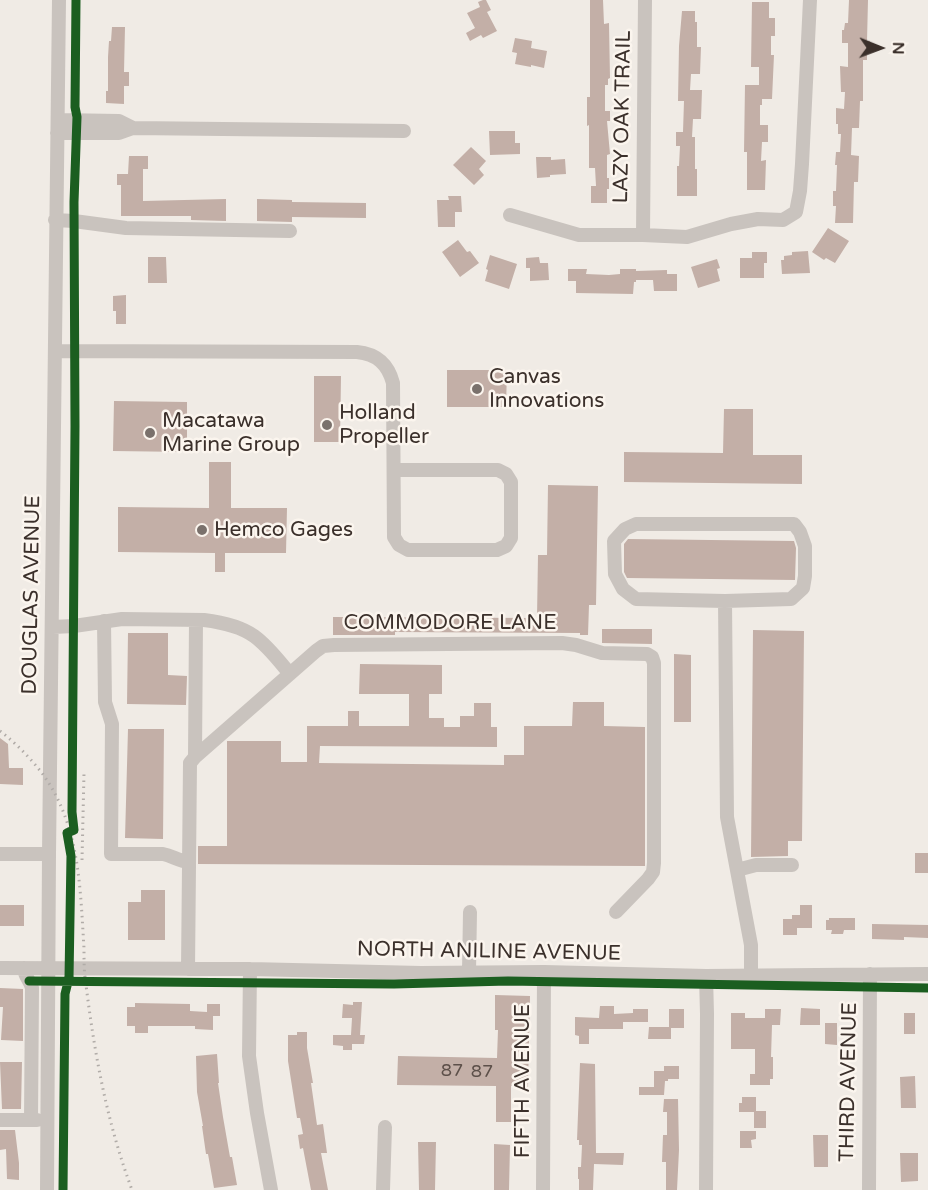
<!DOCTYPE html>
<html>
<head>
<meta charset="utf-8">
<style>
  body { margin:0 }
  #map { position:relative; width:928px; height:1190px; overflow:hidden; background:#f0ebe5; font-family:"Varela Round",sans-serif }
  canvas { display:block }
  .north { position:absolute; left:850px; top:18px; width:60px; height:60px; -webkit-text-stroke:4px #fbf5ee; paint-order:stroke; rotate:91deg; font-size:16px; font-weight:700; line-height:24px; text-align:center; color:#3b302b }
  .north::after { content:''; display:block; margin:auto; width:21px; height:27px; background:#3b302b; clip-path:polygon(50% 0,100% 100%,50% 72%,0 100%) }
</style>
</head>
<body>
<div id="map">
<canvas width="928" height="1190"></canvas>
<div class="north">N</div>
</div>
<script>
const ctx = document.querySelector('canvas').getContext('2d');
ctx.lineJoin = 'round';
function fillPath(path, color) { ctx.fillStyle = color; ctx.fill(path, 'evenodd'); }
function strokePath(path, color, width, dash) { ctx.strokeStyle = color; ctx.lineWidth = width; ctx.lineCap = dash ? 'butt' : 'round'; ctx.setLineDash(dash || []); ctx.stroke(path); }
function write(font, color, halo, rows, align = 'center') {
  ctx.font = font + ' "Varela Round",sans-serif'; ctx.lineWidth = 5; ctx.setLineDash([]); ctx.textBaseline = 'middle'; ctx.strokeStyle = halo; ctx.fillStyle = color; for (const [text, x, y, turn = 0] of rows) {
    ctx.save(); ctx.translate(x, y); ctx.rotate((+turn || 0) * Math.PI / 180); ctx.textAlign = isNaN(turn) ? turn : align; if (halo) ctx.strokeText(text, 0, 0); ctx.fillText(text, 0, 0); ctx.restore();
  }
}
const building = new Path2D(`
  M483,0H486L491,10L487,12L497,31L483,38L481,35L470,41L466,33L475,28L467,13L480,7L478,2Z
  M590,0H603L604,24L609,23L610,78L608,79V85H605V111H610V121H607L610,154L607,155V178H609V189H607V203H591V186H596L595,168H589V125L587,126V97H590Z
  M849,0H868L867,41H870L869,52H867V60H863V101H860L859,128H852L851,155L859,156L858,182H854L853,223H835L836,206H833V191H836L837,165H835L836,152H840L841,134H838V124H836V108L844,109L845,92H841L840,66L848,67V43H842V30H844L845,23H848Z
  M752,2H769V18H775V36H771V55H774L772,99H762V105H760V125H768V142H762L761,161L766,160L765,190H747V152H744L745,85H759V67H751Z
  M682,11H695V22H697V47H701L700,74H691L690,90H702L701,119H693L692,137H695V169H697V196H677V166H679L680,146H676V132H683L684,101H678L679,46Z
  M112,27H125L124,72H129V86H124V104L106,103V91H108V57L109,41H111Z
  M515,38L532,41L531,48L547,51L544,68L531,65V67L515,64L517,53L512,52Z
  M489,131H515V143H520V154L490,155Z
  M471,147L486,161L479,169L484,175L474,185L453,165Z
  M129,156H148V169H143V201L226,199V221L191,220V216H121V185H117V174H128Z
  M536,157H551V160L565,159L566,174L550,175V177L537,178Z
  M448,196H461L462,212H455V227H438L437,200H449Z
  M257,199L292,200V202L366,203V218L292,217V222L257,221Z
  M828,228L849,241L835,263L826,258L824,260L812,252Z
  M458,240L467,252L470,251L479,263L460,277L442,252Z
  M808,251L810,273L782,274L781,260H784V256L792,255V252Z
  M752,252H767V263H764V278H740V258H752Z
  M490,255L517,264L509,289L485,281L488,270L486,269Z
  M148,257H166L167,283H148Z
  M539,257L540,263H548L549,280L530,281V268H526V258Z
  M717,259L720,268L717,269L720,281L698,288L691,267Z
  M568,269H587L586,274L609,275L620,274V269H636V271L667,270V274H677V291H654L653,280H636V282H634L633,294L576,293V281H568Z
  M126,295V324H116V311H113V296Z
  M447,370H507L506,407H447Z
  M314,376H341L340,442H314Z
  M114,401L187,402V452L113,451Z
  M724,409H753V455H802V484L624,482V452L723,453Z
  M209,462H231V508H287L286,553H225V572H215V553L118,552V507L209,508Z
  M548,485L598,486L596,605H589L588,635H580V633L395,632V635H333V617L537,618L538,555H547Z
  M628,539L794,541L796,548L795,580L627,578L624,572V544Z
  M602,629H652V644L602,643Z
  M753,630L804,631L802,841H788V856L751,857Z
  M128,633H168V675L187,676L186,705L127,704Z
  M674,654L691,655V722H674Z
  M360,664L442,665V694H429V718H444V727H460V716H474V703H491V727H497V747L320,746L319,763L504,765V755H524V726H572L573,702H604V726L645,727V866L198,864V846H227V741H281V762H307V726H348V711H359V726H409V694H359Z
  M128,729H164L163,839L125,838Z
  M0,738L8,744L9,768H23V785L0,784Z
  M915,853H928V873H915Z
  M141,890H165V940H128V902H141Z
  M0,905H24V926H0Z
  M800,905H812V928H797V935H783V919H792V915H800Z
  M829,918H855V930H844L843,934H831L832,930H826V920H829Z
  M872,924L928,925V938L904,937V940L872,939Z
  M0,988L23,989V1041L1,1040L3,1007H0Z
  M495,995L530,996L528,1087L511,1086V1122H496V1086L397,1085L398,1056L497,1058L498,1030H495Z
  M353,1002H362L360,1035H365L364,1044H352V1050H343V1046L333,1045V1035H351L352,1018H342L343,1004L353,1005Z
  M135,1003L190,1004V1011L207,1012V1004H220V1016H213V1030L195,1029V1026H148V1033H135V1026H127V1007H135Z
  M600,1006H614V1014L633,1013V1009H648V1022H623V1029H589V1044H579V1036L575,1035V1017L599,1018Z
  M801,1008L820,1009V1025H800Z
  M669,1009H684V1028H671V1039H648L649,1027H669Z
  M765,1009H781L780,1025H772L771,1057H773V1079H770V1085H750V1074H755V1049H731V1013H745V1018H765Z
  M904,1013H915V1034H904Z
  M825,1023H837V1045L825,1044Z
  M297,1032H307V1048L313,1083H311L317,1125L323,1124L327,1153H321L328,1190H311L303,1148L300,1149L298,1135L303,1134L300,1118H297L288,1061V1035H297Z
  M217,1054L219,1083H218L223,1117L230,1157H232L237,1185L214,1188L208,1154H206L202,1126H203L197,1092L196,1056Z
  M0,1062H22L21,1109H2Z
  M580,1063L595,1064L596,1153H624L623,1165L594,1164L593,1190H579V1179H578V1167H581L582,1145H579V1140H577Z
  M664,1066H679V1079H668V1081H665L664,1095H639V1087H654V1071H664Z
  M915,1076L916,1108H901L900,1077Z
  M742,1097H756V1111H766V1128H754V1112H739V1103H742Z
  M664,1099H678L679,1150L677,1190H666V1162H662L663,1135H667V1112H663Z
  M0,1130H15L19,1163V1180L7,1179L6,1149L0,1150Z
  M740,1131H756V1139L751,1140L752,1148H740Z
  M813,1135H828V1167H814Z
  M418,1142H436L435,1190H419Z
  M494,1144L510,1145L509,1190H494Z
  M900,1153H918V1181L901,1182Z`);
const minor = new Path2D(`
  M58,120L119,121L133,128
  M57,133H119L133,128L404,131
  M510,215L579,235H643L687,237L731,224L758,219L783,220L796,212L800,191L802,164L810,0
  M55,220L74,221L126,228L290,231
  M643,235L645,0
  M55,351L357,352C377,354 388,364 393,383L394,537L399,545L408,550H497L506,546L511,538V482L506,474L498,470H394
  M725,601L636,599L623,589L615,574L614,541L625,529L636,524H794L800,532L805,546V576L803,588L791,599L725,601L727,817L751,945V975
  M104,621L105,702L112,724L111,854H163C173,856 178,861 189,862
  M53,627L74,626L122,619L204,620C220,622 240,626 254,636C268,646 279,661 290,674
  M195,757L196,620
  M0,854H49
  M737,870L756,865H792
  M0,968L250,969L421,973L544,972L706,976L928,974
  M24,968C24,976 30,980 32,988L31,1120
  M188,969L190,763L195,757L316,651L323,646L334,645L562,643L576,645L602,653L647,654L652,657L654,663V863L653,872L648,879L616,912
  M250,969L249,1056L257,1113L271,1190
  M469,972L470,912
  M0,1120H37
  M47,1190L49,854L59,0
  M383,1190L385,1127
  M543,1190L544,972
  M706,1190L707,1014L706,976
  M869,1190L870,974`);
const rail = new Path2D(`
  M0,731C16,743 30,758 42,773C80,825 80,887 84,948C84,961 84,973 86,985C95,1057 107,1122 132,1190
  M82,860L84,773`);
const cycleway = new Path2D(`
  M29,981L394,984L508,981L928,988
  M63,1190L65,994L69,978L71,856L67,833L74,830L72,812L75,426L74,202L77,117L75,107L76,0`);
const markers = [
  [477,389,6,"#7a716c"],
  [327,425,6,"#7a716c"],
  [150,433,6,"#7a716c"],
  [202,530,6,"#7a716c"]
];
const numberNames = [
  ["87",452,1071],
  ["87",482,1072]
];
const streetNames = [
  ["LAZY OAK TRAIL",623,117,-89],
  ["DOUGLAS AVENUE",32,595,-89],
  ["COMMODORE LANE",450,623],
  ["NORTH ANILINE AVENUE",489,952,1],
  ["FIFTH AVENUE",523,1081,-90],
  ["THIRD AVENUE",849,1082,-89]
];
const poiNames = [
  ["Canvas",489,377],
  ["Innovations",489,401],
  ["Holland",339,413],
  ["Propeller",339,437],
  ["Macatawa",162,421],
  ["Marine Group",162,445],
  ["Hemco Gages",214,530]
];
fillPath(building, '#c3afa7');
strokePath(minor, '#c9c3be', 14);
strokePath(rail, '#b1aca8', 3, [1.5, 4.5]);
strokePath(cycleway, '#1b5e20', 9);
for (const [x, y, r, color] of markers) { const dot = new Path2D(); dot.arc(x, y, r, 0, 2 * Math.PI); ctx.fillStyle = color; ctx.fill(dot); strokePath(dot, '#fbf5ee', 2); }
write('18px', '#5d504a', null, numberNames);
write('21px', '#3b302b', '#fbf5ee', streetNames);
write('21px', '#3b302b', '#fbf5ee', poiNames, 'left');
</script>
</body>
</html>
